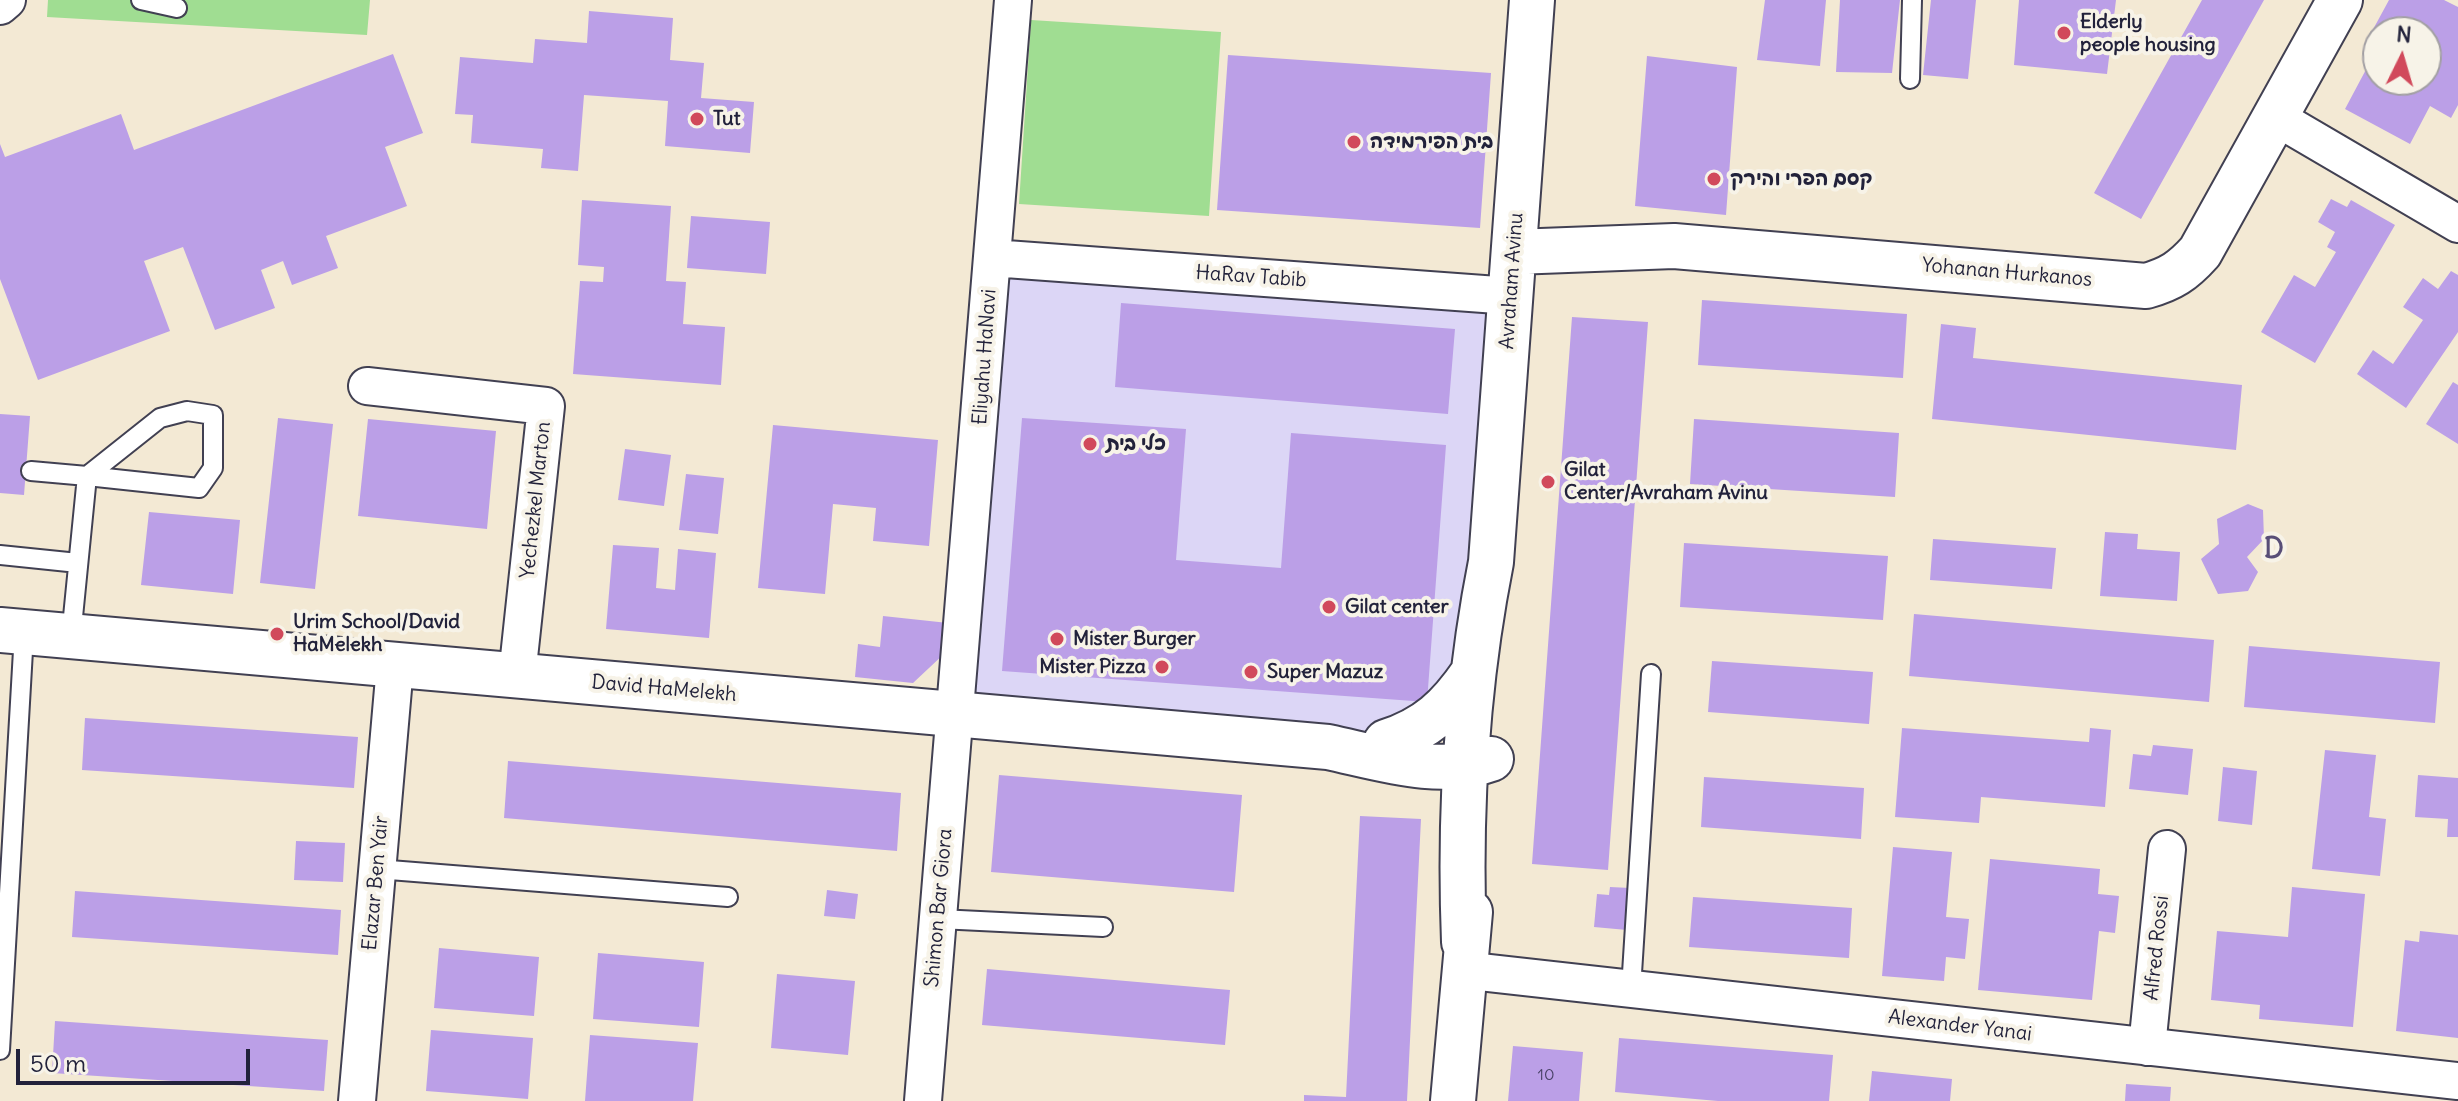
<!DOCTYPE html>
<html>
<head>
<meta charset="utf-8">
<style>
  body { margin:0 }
  #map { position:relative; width:2458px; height:1101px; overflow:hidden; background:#f3e9d4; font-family:Delius,sans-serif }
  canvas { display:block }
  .north { position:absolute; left:2362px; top:16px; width:80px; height:80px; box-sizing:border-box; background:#f7f3e8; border:2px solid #a29fa3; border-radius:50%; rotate:5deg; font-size:22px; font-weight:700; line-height:32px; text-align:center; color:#22223b }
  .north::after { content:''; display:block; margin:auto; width:28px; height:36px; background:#d1495b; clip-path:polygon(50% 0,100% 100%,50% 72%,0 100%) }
  .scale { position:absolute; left:16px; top:1049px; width:234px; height:36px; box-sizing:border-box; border:4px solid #22223b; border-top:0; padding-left:10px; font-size:24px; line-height:28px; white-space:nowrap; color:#22223b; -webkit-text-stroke:6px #f7f3e8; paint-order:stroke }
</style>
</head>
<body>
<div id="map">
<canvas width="2458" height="1101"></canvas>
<div class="north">N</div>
<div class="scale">50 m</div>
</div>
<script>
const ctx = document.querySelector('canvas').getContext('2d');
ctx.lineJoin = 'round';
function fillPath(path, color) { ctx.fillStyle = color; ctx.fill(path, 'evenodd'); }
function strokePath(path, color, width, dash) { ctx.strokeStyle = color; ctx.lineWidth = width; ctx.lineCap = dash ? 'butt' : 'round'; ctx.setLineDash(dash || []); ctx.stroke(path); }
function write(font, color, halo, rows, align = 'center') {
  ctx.font = font + ' Delius,"Playpen Sans Hebrew",sans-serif'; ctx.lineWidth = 8; ctx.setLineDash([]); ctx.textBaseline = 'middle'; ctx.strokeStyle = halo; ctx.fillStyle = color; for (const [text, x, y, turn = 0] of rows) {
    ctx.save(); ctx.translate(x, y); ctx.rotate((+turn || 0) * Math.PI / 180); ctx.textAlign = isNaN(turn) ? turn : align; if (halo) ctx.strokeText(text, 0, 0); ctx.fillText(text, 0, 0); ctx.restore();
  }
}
const built = new Path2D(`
  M992,258L1511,296L1473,673L1386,742L957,715Z`);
const green = new Path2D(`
  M48,0H370L367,35L47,17Z
  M1031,20L1221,32L1209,216L1019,204Z`);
const building = new Path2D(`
  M1765,0H1826L1820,66L1757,60Z
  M1840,0H1900L1892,73L1836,72Z
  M1931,0H1976L1968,79L1923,75Z
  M2019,0H2116L2107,74L2014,65Z
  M2202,0H2264L2141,219L2094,193Z
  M2389,0H2444L2458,7V105L2451,118L2430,106L2410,144L2345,109L2378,47V80H2426V32H2378V39L2370,35Z
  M589,11L673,18L670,60L704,63L701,98L754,102L750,153L665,146L668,101L584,95L578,171L541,168L543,149L471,143L473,115L455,114L460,57L533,63L535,39L587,43Z
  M393,54L423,133L385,147L407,206L326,236L338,268L292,285L283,261L261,270L275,308L215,330L183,247L144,261L170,331L38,380L0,279V144L5,157L121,114L134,150Z
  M1228,55L1491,73L1480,228L1217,210Z
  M1647,56L1737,67L1726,215L1635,206Z
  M2331,199L2347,207L2351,200L2395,225L2315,363L2261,332L2294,275L2315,287L2336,252L2327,247L2335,232L2318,222Z
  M582,200L671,206L666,281L686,282L683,324L725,327L721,385L573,374L580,281L603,282L604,267L578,265Z
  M691,216L770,222L766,274L687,268Z
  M2451,271L2458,275V332L2406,408L2357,374L2373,350L2393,364L2423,320L2403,307L2423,278L2438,289Z
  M1702,300L1907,314L1903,378L1698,365Z
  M1121,303L1455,329L1448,414L1115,387Z
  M1572,317L1648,322L1608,870L1532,864Z
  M1941,324L1976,328L1973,358L2242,385L2236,450L1932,419Z
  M2453,382L2458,385V444L2426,424Z
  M0,414L30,416L24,495L0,493Z
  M278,418L333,424L315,589L260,583Z
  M1022,418L1186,429L1176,560L1281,568L1291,433L1446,445L1427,702L1002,671Z
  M368,419L496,431L487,529L358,516Z
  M1694,419L1899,433L1895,497L1690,484Z
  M773,425L938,440L929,546L873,541L876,508L833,504L825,594L758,588Z
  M625,449L671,455L664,506L618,500Z
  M686,474L724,478L718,534L679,530Z
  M2248,504L2263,510L2264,539L2247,557L2258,572L2248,591L2218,594L2201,559L2219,544L2217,519Z
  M149,512L240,520L233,594L141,585Z
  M2105,532L2138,534L2137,549L2180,552L2177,601L2100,596Z
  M1933,539L2056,548L2052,589L1930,580Z
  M1684,543L1888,556L1883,620L1680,607Z
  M613,545L659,548L656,588L675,590L678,549L716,553L709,638L606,629Z
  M1914,614L2214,640L2209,702L1909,676Z
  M883,616L948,623L945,653L913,683L855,677L858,644L880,647Z
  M2249,646L2440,662L2435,723L2244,707Z
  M1712,661L1873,672L1869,724L1708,712Z
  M85,718L358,737L354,788L82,770Z
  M1902,728L2089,742L2090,728L2111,730L2105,807L1981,797L1979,823L1895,817Z
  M2153,745L2193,749L2188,795L2129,789L2133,754L2151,756Z
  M2325,750L2376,755L2369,817L2386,819L2380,876L2312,869Z
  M508,761L901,793L897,851L504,818Z
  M2223,767L2257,771L2252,825L2218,821Z
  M999,775L1242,795L1234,892L991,872Z
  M2418,775L2458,778V837H2447L2448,819L2415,817Z
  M1704,777L1864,788L1861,839L1701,827Z
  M1360,816L1421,819L1407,1101H1304V1095L1346,1097Z
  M296,841L345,843L343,882L294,880Z
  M1893,847L1952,852L1946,917L1969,919L1965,959L1946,957L1944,981L1882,976Z
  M1990,859L2100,869L2098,894L2119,896L2115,933L2099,931L2092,1000L1978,990Z
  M1610,887L1630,888L1627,930L1594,927L1597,894L1609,895Z
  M2292,887L2365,894L2353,1027L2259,1019L2260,1005L2211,1000L2217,931L2288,937Z
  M827,890L858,894L855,919L824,916Z
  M75,891L341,910L338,955L72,937Z
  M1693,897L1852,908L1849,958L1689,947Z
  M2420,931L2458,935V1038L2396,1031L2405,940L2419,942Z
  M439,948L539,957L534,1016L434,1008Z
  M598,953L704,962L699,1027L593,1019Z
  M987,969L1230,990L1225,1045L982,1025Z
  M777,974L855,981L848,1055L771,1048Z
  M55,1021L328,1040L324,1091L52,1073Z
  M431,1030L533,1038L528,1099L426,1091Z
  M590,1035L698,1043L693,1101H585Z
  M1619,1038L1833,1055L1829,1101H1718L1615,1092Z
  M1513,1046L1583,1052L1579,1101H1508Z
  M1872,1071L1952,1079L1950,1101H1869Z
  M2126,1084L2171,1087L2170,1101H2125Z`);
const service = new Path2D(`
  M141,0L177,8
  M1910,79L1912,0
  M187,411L213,415V468L199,488L87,476L160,418Z
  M31,471L87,476L71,637
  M0,555L78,563
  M377,869L728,897
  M939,919L1103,927
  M1631,989L1651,674
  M0,1050L24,633`);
const minor = new Path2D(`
  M0,6L7,0
  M2277,118L2458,224
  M992,258L1511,296
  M367,386L546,406L517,676
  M1462,970L2458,1081
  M2147,1047L2167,849
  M357,1101L395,666
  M923,1101L1013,0`);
const tertiary = new Path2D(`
  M1514,252L1674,246L2146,286C2171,279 2183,271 2200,252L2340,0
  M0,630L1328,747C1380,758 1440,778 1491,759
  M1386,742C1427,729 1449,708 1473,673
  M1464,942C1459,814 1466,688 1491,562L1532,0
  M1453,1101L1470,912`);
const markers = [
  [2064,33,8,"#d1495b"],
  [697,119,8,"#d1495b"],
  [1354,142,8,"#d1495b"],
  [1714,179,8,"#d1495b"],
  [1090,444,8,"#d1495b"],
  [1548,482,8,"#d1495b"],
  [1329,607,8,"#d1495b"],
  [277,634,8,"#d1495b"],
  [1057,639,8,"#d1495b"],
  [1162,667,8,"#d1495b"],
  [1251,672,8,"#d1495b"]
];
const numberNames = [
  ["10",1546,1075]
];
const poiNames = [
  ["Elderly",2080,22],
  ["people housing",2080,45],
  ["Tut",713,119],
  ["בית הפירמידה",1370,142],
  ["קסם הפרי והירק",1730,179],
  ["כלי בית",1106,444],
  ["Gilat",1564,470],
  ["Center/Avraham Avinu",1564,493],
  ["Gilat center",1345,607],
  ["Urim School/David",293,622],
  ["HaMelekh",293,645],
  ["Mister Burger",1073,639],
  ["Mister Pizza",1146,667,"right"],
  ["Super Mazuz",1267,672]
];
const streetNames = [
  ["Yohanan Hurkanos",2007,273,5],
  ["HaRav Tabib",1251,277,4],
  ["Avraham Avinu",1512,281,-86],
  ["Eliyahu HaNavi",985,357,-86],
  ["Yechezkel Marton",536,500,-84],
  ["David HaMelekh",664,689,5],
  ["Elazar Ben Yair",376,883,-85],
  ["Shimon Bar Giora",939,908,-85],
  ["Alfred Rossi",2157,948,-84],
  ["Alexander Yanai",1960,1026,7]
];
const districtNames = [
  ["D",2274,550]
];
fillPath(built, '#dcd6f6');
fillPath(green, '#a0dd92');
fillPath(building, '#bb9fe7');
strokePath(service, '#414052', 22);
strokePath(minor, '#414052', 40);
strokePath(tertiary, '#414052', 48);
strokePath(service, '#fff', 18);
strokePath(minor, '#fff', 36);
strokePath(tertiary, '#fff', 44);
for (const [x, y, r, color] of markers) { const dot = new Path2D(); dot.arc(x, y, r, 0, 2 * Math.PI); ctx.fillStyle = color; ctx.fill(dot); strokePath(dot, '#f7f3e8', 3); }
write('16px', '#484166', null, numberNames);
write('bold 20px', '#22223b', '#f7f3e8', poiNames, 'left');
write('20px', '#22223b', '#f7f3e8', streetNames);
write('bold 28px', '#584e77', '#f7f3e8', districtNames);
</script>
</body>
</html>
